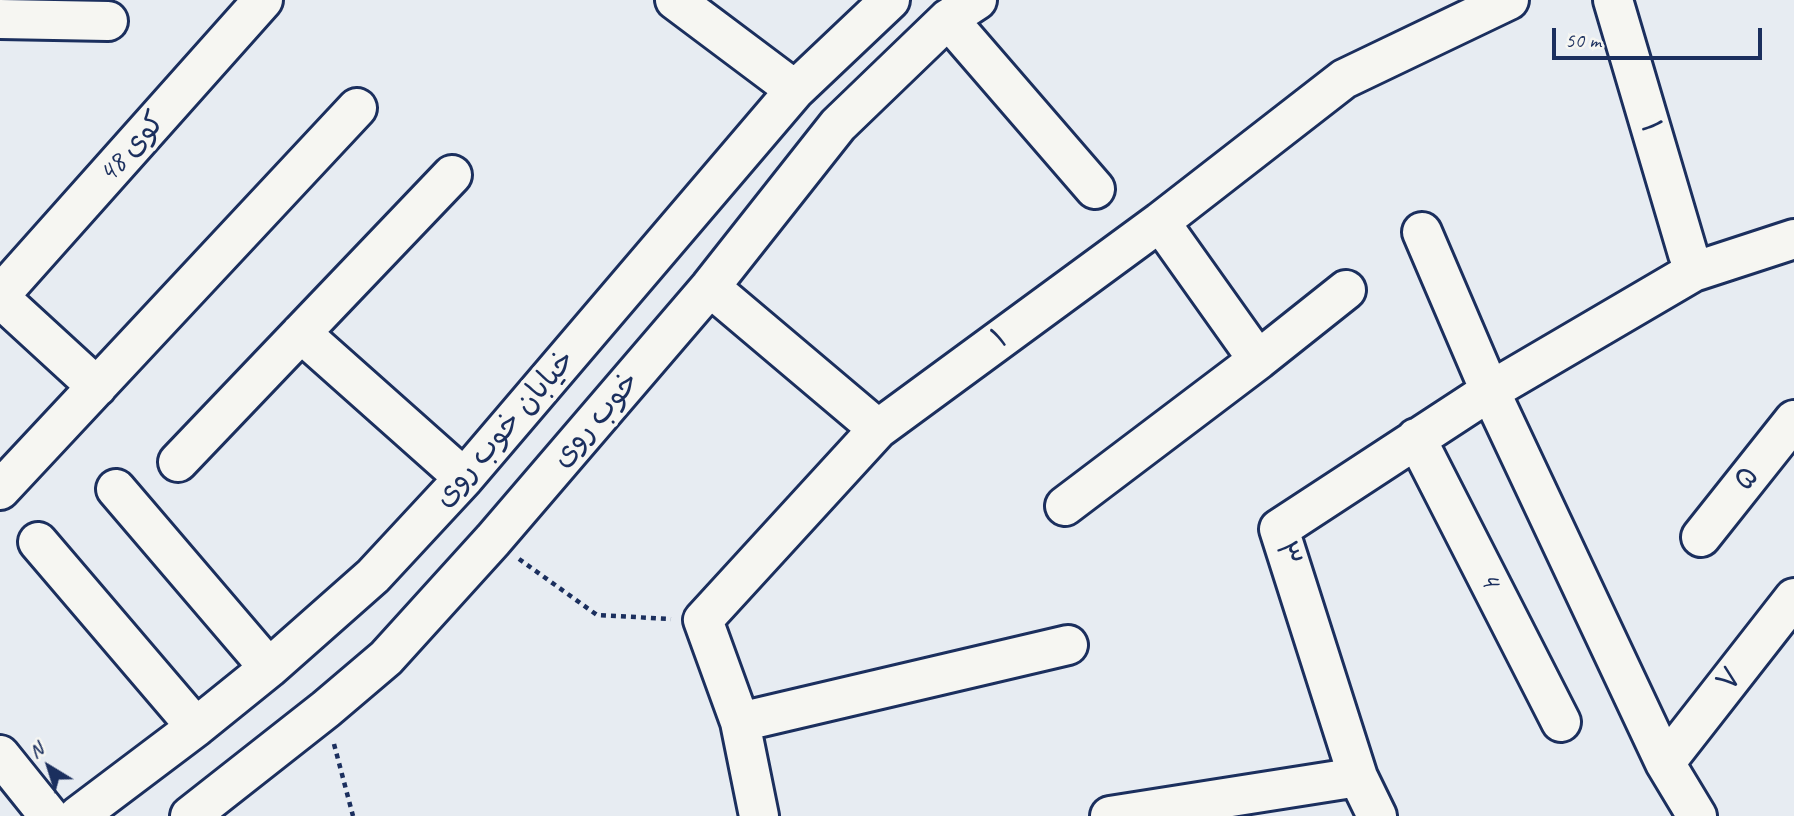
<!DOCTYPE html>
<html>
<head>
<meta charset="utf-8">
<style>
  body { margin:0 }
  #map { position:relative; width:1794px; height:816px; overflow:hidden; background:#e7ecf2; font-family:Caveat,sans-serif }
  canvas { display:block }
  .north { position:absolute; left:14px; top:732px; width:70px; height:70px; -webkit-text-stroke:5px #f6f6f2; paint-order:stroke; rotate:322deg; font-size:19px; font-weight:700; line-height:28px; text-align:center; color:#1b2f5e }
  .north::after { content:''; display:block; margin:auto; width:24px; height:32px; background:#1b2f5e; clip-path:polygon(50% 0,100% 100%,50% 72%,0 100%) }
  .scale { position:absolute; left:1552px; top:28px; width:210px; height:32px; box-sizing:border-box; border:4px solid #1b2f5e; border-top:0; padding-left:9px; font-size:21px; line-height:24px; white-space:nowrap; color:#1b2f5e; -webkit-text-stroke:5px #f6f6f2; paint-order:stroke }
</style>
</head>
<body>
<div id="map">
<canvas width="1794" height="816"></canvas>
<div class="north">N</div>
<div class="scale">50 m</div>
</div>
<script>
const ctx = document.querySelector('canvas').getContext('2d');
ctx.lineJoin = 'round';
function strokePath(path, color, width, dash) { ctx.strokeStyle = color; ctx.lineWidth = width; ctx.lineCap = dash ? 'butt' : 'round'; ctx.setLineDash(dash || []); ctx.stroke(path); }
function write(font, color, halo, rows, align = 'center') {
  ctx.font = font + ' Caveat,"Playpen Sans Arabic",sans-serif'; ctx.lineWidth = 7; ctx.setLineDash([]); ctx.textBaseline = 'middle'; ctx.strokeStyle = halo; ctx.fillStyle = color; for (const [text, x, y, turn = 0] of rows) {
    ctx.save(); ctx.translate(x, y); ctx.rotate((+turn || 0) * Math.PI / 180); ctx.textAlign = isNaN(turn) ? turn : align; if (halo) ctx.strokeText(text, 0, 0); ctx.fillText(text, 0, 0); ctx.restore();
  }
}
const path = new Path2D(`
  M519,559L597,615L671,619
  M334,744L353,816`);
const minor = new Path2D(`
  M675,0L795,90
  M1613,0L1688,254
  M0,19L108,21
  M948,19L1095,189
  M1160,222L1258,360L1346,290
  M1422,232L1490,391L1665,763L1697,816
  M710,287L878,429
  M0,295L263,0
  M0,298L97,387
  M301,333L464,478
  M1416,438L1561,722
  M178,462L452,175
  M116,489L269,668
  M0,490L357,108
  M1065,506L1258,360
  M1701,537L1794,420
  M38,542L196,727
  M740,722L1068,645
  M0,755L49,816
  M1665,763L1794,598
  M78,816L196,727L269,668L373,576L464,478L795,90L890,0
  M190,816L326,709L386,658L493,540L710,287L838,125L948,19L977,0
  M759,816L740,722L703,620L878,429L1160,222L1344,79L1509,0
  M1110,816L1358,777
  M1377,816L1358,777L1279,529L1490,391L1693,272L1794,239`);
const streetNames = [
  ["۱",1650,127,73],
  ["کوی 48",132,148,-48],
  ["۱",1000,339,-36],
  ["خوب روی",596,420,-49],
  ["خیابان خوب روی",505,429,-49],
  ["۵",1747,479,-51],
  ["۳",1287,554,74],
  ["4",1489,580,63],
  ["۷",1730,680,-52]
];
strokePath(minor, '#1b2f5e', 44);
strokePath(path, '#1b2f5e', 4.5, [5, 5]);
strokePath(minor, '#f6f6f2', 38);
write('30px', '#1b2f5e', '#f6f6f2', streetNames);
</script>
</body>
</html>
